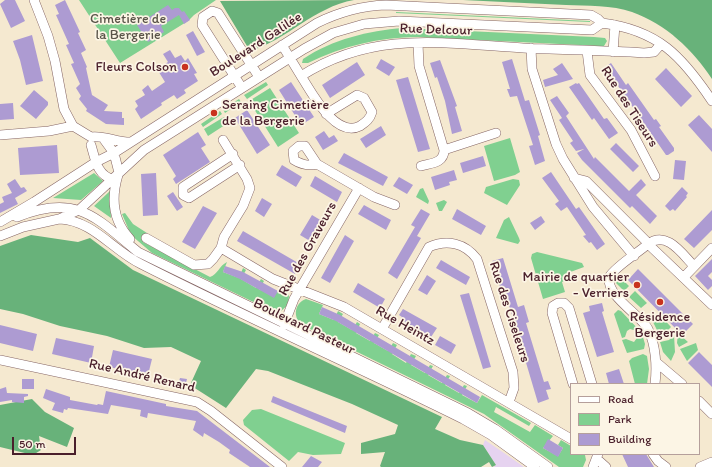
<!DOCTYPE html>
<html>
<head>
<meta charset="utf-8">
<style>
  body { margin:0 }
  #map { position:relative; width:712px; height:467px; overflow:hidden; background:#f5e9d0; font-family:Itim,sans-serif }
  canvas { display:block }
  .legend { position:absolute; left:570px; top:383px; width:130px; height:72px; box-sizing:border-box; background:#fcf5e5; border:1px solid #b59f9b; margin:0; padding:5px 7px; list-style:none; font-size:12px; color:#4a1f2b }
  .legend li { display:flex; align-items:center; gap:8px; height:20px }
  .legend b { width:20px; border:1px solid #b59f9b }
  .scale { position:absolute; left:12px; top:437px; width:64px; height:18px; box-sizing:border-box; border:2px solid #4a1f2b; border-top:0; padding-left:5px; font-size:12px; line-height:14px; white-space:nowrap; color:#4a1f2b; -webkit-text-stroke:3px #fcf5e5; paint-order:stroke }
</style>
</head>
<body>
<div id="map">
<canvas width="712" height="467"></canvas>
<ul class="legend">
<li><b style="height:5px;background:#fff"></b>Road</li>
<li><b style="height:11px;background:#80d090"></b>Park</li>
<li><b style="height:11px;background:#ad9bd2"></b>Building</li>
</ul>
<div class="scale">50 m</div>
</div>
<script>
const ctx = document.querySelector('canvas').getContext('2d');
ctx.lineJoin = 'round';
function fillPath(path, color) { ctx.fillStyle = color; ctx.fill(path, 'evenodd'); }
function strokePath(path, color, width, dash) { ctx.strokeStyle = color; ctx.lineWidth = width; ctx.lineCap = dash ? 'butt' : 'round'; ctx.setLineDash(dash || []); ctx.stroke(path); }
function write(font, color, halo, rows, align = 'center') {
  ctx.font = font + ' Itim,sans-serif'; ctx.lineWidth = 3.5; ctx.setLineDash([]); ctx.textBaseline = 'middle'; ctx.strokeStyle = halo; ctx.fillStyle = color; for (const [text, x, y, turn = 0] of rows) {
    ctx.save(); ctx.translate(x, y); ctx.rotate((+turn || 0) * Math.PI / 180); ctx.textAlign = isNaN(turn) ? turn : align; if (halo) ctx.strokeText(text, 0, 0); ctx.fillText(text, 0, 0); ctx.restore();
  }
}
const built = new Path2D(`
  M485,440L507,455L524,467H493L496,465L483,445Z`);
const green = new Path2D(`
  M79,0H216L194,15L188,21L120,63Z
  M396,12L590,21V22L396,13Z
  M403,28L594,37L605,38L607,41L604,46H600L418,37C379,37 343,46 308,63H302L303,59C333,39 368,31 403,28Z
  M266,82L268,85L247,99L244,95Z
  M270,88L299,133L278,147L249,101Z
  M239,99L241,102L225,113L223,109Z
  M220,111L222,114L203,127L201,124Z
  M224,117L228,123L208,136L204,129Z
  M510,138L520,172L515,175L494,181L484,146Z
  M94,173L103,181L81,200L53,198Z
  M513,179L519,180L520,185L507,205L484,193L486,187Z
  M423,188L429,201L428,204L416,197L420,189Z
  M110,191L111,218L94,206Z
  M444,200L447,202L442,211H439L436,203Z
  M125,213L133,224L147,233L143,242L210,277C218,274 219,266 227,262L223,272L239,278L243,268L246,270L241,279L256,288L261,279L264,281L259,290L278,291L279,288L287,291L289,296L288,305L281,311H272L152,253L131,235L122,214Z
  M509,217L519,238L520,241L518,244L496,238L504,220Z
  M537,252L582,263L584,267L565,274L567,280L562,282L565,292L543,299L531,258L532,254Z
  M618,275L629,286L624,291L616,283Z
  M635,291L647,303L641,308L629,297Z
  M306,299L323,305L319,314L334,320L338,311L343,314L338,322L352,330L357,322L360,324L356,333L370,341L375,333L379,335L374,343L388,351L393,343L397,345L392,354L406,363L411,354L416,356L411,365L425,373L430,365L433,366L428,375L442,383L447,375L450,376L445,385L459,393L464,385L467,386L462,395L477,403L482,395L531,423L529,426L496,407L494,412L530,432L535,425L553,436L543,448L558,456L563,448L558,445L561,440L571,446V454L585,455L586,460L583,467H559L484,414L300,324C293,315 295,303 306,299Z
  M618,310L621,311L641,332L630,329L627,331L625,337L622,338L614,314Z
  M660,315L671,327L666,332L659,334L653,322Z
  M678,333L688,342L679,347L677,343Z
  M642,334L645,344L644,349L627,353L622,340L626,339L634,342L639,335Z
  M674,335L675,352L671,361L663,352L660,342L669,340Z
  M696,343L698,350L687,361L680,349Z
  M643,354L647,356L649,369L647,384H635L629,361L632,358Z
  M261,409L345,443L341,454L313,455L298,452L289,461L244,425L243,420L252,410Z`);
const forest = new Path2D(`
  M354,0C314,7 287,40 250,51L220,1Z
  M463,0H712V79C693,50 666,24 632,12C612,5 587,6 566,5C531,3 497,2 463,0Z
  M31,235L78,242L90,238L133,270L442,417L435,429L460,440L483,445L496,465L492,467L489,462L481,467H381L380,466L385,452L361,454V443L395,434L398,425L352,404L268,371L256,369L226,408L190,385L201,361L171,347L144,348L107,336L60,326L23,314L0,309V246Z
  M32,399L45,412L74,428L67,447L39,436L41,450L33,455L0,447V405Z`);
const building = new Path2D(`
  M5,0H15L25,21L11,28L0,4Z
  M65,0L80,32L78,33L86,50L81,53L87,67L86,68L92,95L108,105L104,111L122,112V118H124V125L106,124L86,111L87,109L79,99L81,96L76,88L80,84L71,64L74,63L66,45L69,44L56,15L59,14L55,5Z
  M168,5L172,10L175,8H179L182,12L184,11L190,20L184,24L179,15L161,26L164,32L148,42L137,25Z
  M193,31L205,52L197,56L186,35Z
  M32,35L43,81L26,85L20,60L13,41Z
  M170,50L175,58L181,55L185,61L188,58L197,73L194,74L198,81L184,90L186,93L177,99L174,95L161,103L162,105L141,119L135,109L138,106L135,101L145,95L142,90L148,85L152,91L165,82L157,69L168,62L163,54Z
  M381,59L395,67L389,76L376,68Z
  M512,59L525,101L529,100L540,135L538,136L545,161L535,165L529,146L533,145L517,96L510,97L507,89H510L502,62Z
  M440,60L457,106L455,107L462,131L452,134L445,101L437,77L435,78L430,63Z
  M357,62L365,75L330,98L322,85Z
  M562,63L573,79L545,87L543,80L558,75L553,69Z
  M611,63L626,85L628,83L654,120L656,119L661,126L659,127L674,148V151L668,155H666L616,83L613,85L602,69Z
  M666,68L692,96L681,107L655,79Z
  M408,77L430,149L418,152L396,80Z
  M291,82L314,117L301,125L279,90Z
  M576,83L577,84L579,83L604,119L607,118L618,133L609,139L594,118L592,120L569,87Z
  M34,90L48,102V105L36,119L20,106Z
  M557,96L569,113L566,116L594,159L595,157L629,191L641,179L646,185L636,195L657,216L650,224L632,206L630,208L582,160L577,153L584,149L576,151L570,143L573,141L559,120L562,118L550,100Z
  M13,103L14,119L0,120V104Z
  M247,110L270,145L257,154L235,118Z
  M699,115L712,129V152L688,125Z
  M381,126L386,135L366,148L360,139Z
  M324,131L329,138L334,135L338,141L323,150L315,137Z
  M198,132L206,145L201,148L210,162L176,184L173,179L176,176L163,155Z
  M616,143L639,166L633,172L610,149Z
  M57,145L59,173L20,175L18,148Z
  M344,153L388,177L383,186L338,163Z
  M483,156L486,166L463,173L460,163Z
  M675,160L686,161L684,180L673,179Z
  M282,165L302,177L296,187L276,175Z
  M454,170L457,180L449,182L450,185L435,190L431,177Z
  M551,172L576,209L579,207L605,244L597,250L591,242L589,243L583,236L586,235L567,207L561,211L555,204L559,201L542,178Z
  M156,173L158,215L143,216L141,174Z
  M315,176L342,192L337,202L310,186Z
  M399,177L413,185L407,194L393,186Z
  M15,179L21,188L24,187L27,191L15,198L18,204L0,213V204L4,202L2,197L12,193L7,184Z
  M682,187L688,193L686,196L687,197L675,211L673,209L670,211L665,206Z
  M173,192L183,207L177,211L167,196Z
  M262,198L272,204L264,217L255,211Z
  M364,205L391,220L386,230L358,214Z
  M203,206L217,213L195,249L182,242Z
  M421,209L430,214L417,236L421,238L397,279L388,273L415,227L411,225Z
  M457,209L486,226L481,235L452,219Z
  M712,210V230L694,248L684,239Z
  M312,215L322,221L310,241L300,235Z
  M541,216L545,222L535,230L530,223Z
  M243,231L300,264L295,274L237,241Z
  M345,235L354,241L330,283L321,278Z
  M503,258L518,307L524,305L529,322L526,323L544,382L548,381L551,389L546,390L549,399L538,403L508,302L505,303L492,261Z
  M712,259V272L708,276L712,280V286L708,290L695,276Z
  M441,260L470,277L466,285L436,268Z
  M225,266L243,272L278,291L274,298L240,279L223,272Z
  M638,269L693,324L682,335L628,280Z
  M427,275L436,281L427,295L418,290Z
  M358,283L385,299L380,308L353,292Z
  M469,293L491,367L483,369L460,295Z
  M602,303L604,311L602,312L614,352L597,357L583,313L590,311L589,306Z
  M322,307L340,315L480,397L477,403L336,321L319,314Z
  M403,309L437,328L431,337L401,320L402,317L399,315Z
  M0,325L37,334L33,351L0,343Z
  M440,336L456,345L451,354L435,345Z
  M56,338L94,346L91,363L52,354Z
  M113,350L152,359L148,375L109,367Z
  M699,352L712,365V387L688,363Z
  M619,369L624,384H609L606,373Z
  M180,378L187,379L184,390L177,388Z
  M22,379H34V389H22Z
  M6,387L7,393L28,394V396L24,397V403L12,402V400L0,402V389Z
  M46,389L70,397V400L97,405L98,404L103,405L106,391L166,404V406L197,411L270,467H250L229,453L230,450L219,442L204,433L203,437L193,430L196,421L148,413L147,418L140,416L141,410L111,405L108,414L68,408L67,410L64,409L63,413L52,410L55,403L43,398Z
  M273,396L347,426L345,433L271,402Z
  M548,439L563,448L558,457L543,448Z
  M622,454H646L654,467H628Z
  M311,456L322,462L318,467H302Z`);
const minor = new Path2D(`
  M34,0L48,36L55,61L64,109L73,126L91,137C103,135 117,142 130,142
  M418,43L419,66L444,150L496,133
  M282,45L301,76C373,30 442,43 523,48C563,50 604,50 644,53L654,52L661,44
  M531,48L532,69L556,144L563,159L593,207L634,256
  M587,51L590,75L631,130L655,176
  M613,52L615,25
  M301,76C311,91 335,139 360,126C366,122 370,119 372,112L364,98L357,95L326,114
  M242,88L202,25L203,17L212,11L218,13L259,77
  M0,135L49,131L73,126
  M103,138L114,153L119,173
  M91,145C95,158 97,176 113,179
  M233,154L183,187V195L189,198L240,165
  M317,164L305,146H299L293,151L294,160C302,165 308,166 317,164L374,197L395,205
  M421,166C432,163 444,163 444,150
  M118,175C111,198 113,221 130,239
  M574,178L586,181L649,244
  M17,217C77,193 95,217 138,252L468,413L495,429L548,467
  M60,219C94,221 112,250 141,264C247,318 356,366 463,419L491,435L535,467
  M0,222L34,202L96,162L114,153L317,23C339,12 361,6 386,5L591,15L598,19L602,23C658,30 682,56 712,101
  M0,236L23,227L59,219L79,210L144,150L304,49L333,33L364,24L399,21L592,30L602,23
  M146,238L194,265L208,264L213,259L221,248L224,237L243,206L250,188L247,179L223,140
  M648,244C667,230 682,254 694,266
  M221,248L273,279L344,307L571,439
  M684,277L712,248
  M284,325L294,299L359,188
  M382,329L429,247C447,239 465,243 477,259L513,372L514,388L509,402
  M0,360L197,402L211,411L282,467
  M656,362L682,384
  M573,384L552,313L553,306L558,303H564L569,308L592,384
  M655,384C657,367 656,345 648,329C641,315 603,294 610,276C615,267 639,252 648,244L712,305
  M699,401L712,414
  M653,454L658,461L666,467
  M597,459L606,467
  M593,467L598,454
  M700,467L712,462`);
const markers = [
  [185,67,4,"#c8321e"],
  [214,113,4,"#c8321e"],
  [637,285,4,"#c8321e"],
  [660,302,4,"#c8321e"]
];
const parkNames = [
  ["Cimetière de",128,19],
  ["la Bergerie",128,35]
];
const streetNames = [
  ["Rue Delcour",436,30,2],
  ["Boulevard Galilée",256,45,-33],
  ["Rue des Tiseurs",629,107,57],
  ["Rue des Graveurs",308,249,-61],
  ["Rue des Ciseleurs",509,312,72],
  ["Rue Heintz",405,326,30],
  ["Boulevard Pasteur",304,327,26],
  ["Rue André Renard",142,376,13]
];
const poiNames = [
  ["Fleurs Colson",177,67],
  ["Seraing Cimetière",222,105,"left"],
  ["de la Bergerie",222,121,"left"],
  ["Mairie de quartier",629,277],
  ["- Verriers",629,293],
  ["Résidence",660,317,"center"],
  ["Bergerie",660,333,"center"]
];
fillPath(built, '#e6d3f0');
fillPath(green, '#80d090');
fillPath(forest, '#68b27a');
fillPath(building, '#ad9bd2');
strokePath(minor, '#866665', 10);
strokePath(minor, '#fff', 9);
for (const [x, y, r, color] of markers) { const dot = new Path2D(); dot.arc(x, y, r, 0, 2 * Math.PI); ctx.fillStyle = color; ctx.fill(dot); strokePath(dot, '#fcf5e5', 1.5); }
write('14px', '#5a5449', '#fcf5e5', parkNames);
write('14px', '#4a1f2b', '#fcf5e5', streetNames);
write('14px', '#4a1f2b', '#fcf5e5', poiNames, 'right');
</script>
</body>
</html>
